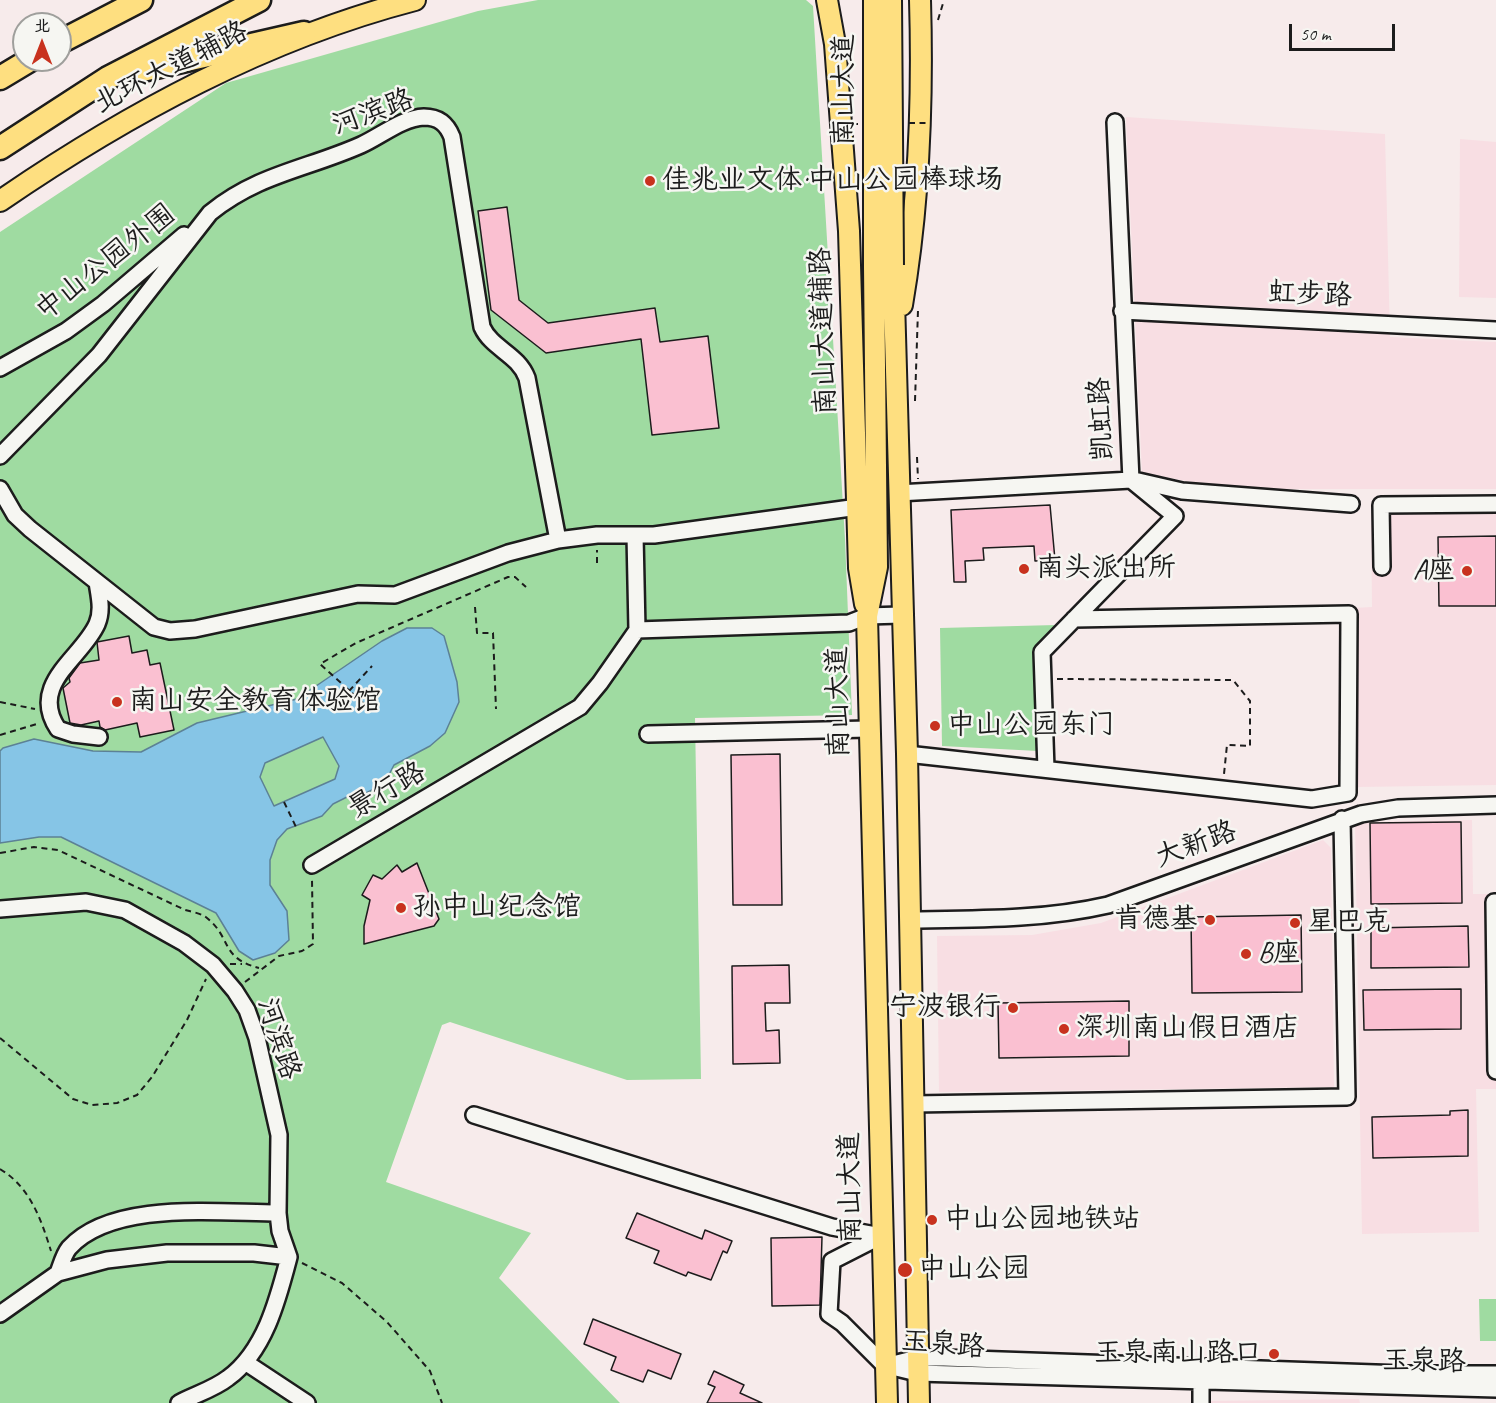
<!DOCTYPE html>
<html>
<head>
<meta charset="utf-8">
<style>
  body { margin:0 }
  #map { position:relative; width:1496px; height:1403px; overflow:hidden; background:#f7ebeb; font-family:Caveat,"LXGW WenKai TC",sans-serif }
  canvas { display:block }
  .north { position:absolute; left:12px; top:12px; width:60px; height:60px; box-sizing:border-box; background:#f6f6f2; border:2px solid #9f9f9c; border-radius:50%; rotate:0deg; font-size:16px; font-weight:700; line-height:24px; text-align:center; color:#1c1c1c }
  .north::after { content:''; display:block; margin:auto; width:21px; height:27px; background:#c8321e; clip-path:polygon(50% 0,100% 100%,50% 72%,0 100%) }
  .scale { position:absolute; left:1289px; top:24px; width:106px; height:27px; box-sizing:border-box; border:3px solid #1c1c1c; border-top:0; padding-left:8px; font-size:18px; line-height:21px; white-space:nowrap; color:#1c1c1c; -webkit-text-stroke:4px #f6f6f2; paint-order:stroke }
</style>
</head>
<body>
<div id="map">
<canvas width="1496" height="1403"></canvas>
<div class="north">北</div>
<div class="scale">50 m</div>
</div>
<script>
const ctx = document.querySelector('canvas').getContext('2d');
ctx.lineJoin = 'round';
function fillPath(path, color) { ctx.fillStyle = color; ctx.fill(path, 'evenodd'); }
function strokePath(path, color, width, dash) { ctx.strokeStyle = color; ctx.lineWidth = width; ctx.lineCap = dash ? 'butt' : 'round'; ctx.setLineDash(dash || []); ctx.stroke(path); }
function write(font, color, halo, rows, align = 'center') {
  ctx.font = font + ' Caveat,"LXGW WenKai TC",sans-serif'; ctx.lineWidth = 5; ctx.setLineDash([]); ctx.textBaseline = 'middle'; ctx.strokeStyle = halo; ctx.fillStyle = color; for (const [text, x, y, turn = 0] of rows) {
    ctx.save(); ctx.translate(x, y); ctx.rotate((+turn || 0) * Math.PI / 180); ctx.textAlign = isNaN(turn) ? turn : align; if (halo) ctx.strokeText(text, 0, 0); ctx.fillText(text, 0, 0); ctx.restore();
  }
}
const built = new Path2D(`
  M1126,117L1385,134L1390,337L1496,342V489H1231L1142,473Z
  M1460,139L1496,142V298L1459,297Z
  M1496,512V785L1357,787L1355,608L1372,607L1371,513Z
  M1472,820L1473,894H1496V1089H1476L1479,1232L1362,1234L1355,822Z
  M1323,840L1331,848L1334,1087L939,1092L937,936L1032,935L1101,923Z
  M1359,1399L1360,1403H1207V1401Z`);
const green = new Path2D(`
  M538,0H806L813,6L845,539L852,715L695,718L701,1079L627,1080L450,1022L442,1025L386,1182L531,1233L499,1278L620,1403H0V232L226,83L478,11Z
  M1056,625L1036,649L1038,751L942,746L940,628Z
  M1479,1299H1496V1341H1480Z`);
const water = new Path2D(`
  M407,628H432L444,636L457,682L459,702L445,733L430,746L394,765L384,784L360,796L347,797L333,804L322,816L287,829L277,840L270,860V885L287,911L289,940L275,953L253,960L239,951L216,913L61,837H39L0,843V751L3,748L34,739L93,751L141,752L197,723L297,699L382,641ZM323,737L339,766L335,779L274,806L260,777L265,763Z`);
const building = new Path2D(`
  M507,207L519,300L548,323L655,308L660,342L708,336L719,428L652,435L641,339L546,353L491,310L478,211Z
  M1050,505L1055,560L1035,561L1034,546L983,548L984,560L965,561L966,582H954L951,510Z
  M1496,536V606H1439L1438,537Z
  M129,636L132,653L147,650L150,665L160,663L174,730L140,737L137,723L105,730L100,727L99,721L81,725L70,723L63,688L70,682L69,678L80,663L99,660L97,642Z
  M780,754L782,905H733L731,755Z
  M1456,822H1461L1462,903L1371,904L1370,823Z
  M417,863L439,919L434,926L364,944V926L370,900L362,895L373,875L382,879L397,865L402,872Z
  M1301,915L1302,992L1192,993L1191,917Z
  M1468,926L1469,967L1371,968V928Z
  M789,965L790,1003H765L766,1031L779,1030L780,1063L733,1064L732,966Z
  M1461,989V1029L1364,1030L1363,990Z
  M1129,1001V1056L999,1058L998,1003Z
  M1468,1110V1156L1373,1158L1372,1117L1450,1115V1111Z
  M637,1213L702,1239L705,1230L732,1241L727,1253L723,1251L711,1280L688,1272L686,1276L654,1263L659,1251L626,1238Z
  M822,1237L820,1305L772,1306L771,1238Z
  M593,1319L681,1354L671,1379L648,1370L643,1382L611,1370L616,1357L584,1344Z
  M714,1371L744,1385L740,1393L762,1403H707L715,1387L708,1384Z`);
const path = new Path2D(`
  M938,20L944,0
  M915,401L918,310
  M917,457L918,479
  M597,563V550
  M475,607L477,633H493L496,709
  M1057,679L1233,680L1250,701V746L1227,745L1224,774
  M349,691L372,666
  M0,702L35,709
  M372,711L320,664L356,643L508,577H515L526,587
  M0,735L40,723
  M284,802L296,827
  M0,853L34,847L58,850L185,910C192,912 201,913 207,918C232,938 220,958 259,968
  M230,964H242
  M245,982L279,956L302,951L313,944L312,880
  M0,1038L73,1099L92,1105L117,1103L137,1095L152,1077L187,1020L206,979
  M0,1169C30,1187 41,1219 51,1251
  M302,1263L342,1283L387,1322L430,1371L442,1403`);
const minor = new Path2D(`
  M1122,311L1496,330
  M0,368L66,331L103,304L184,235
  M0,456L99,355L210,213C258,174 307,169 361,145C381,136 402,118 424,117C439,117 447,124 452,137L482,327C492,349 518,354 527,378L558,540
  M1134,480L1182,491L1351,504
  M0,489L15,515L30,529L154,627L170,631L195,629L358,594L395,595L508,553L558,540L597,535H654L858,507
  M898,493L1131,480L1115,122
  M1382,567L1381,505L1496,504
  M97,582C99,596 103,610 97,624C82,658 28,684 58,729L73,734L99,737
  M637,630L849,623L867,616L901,615
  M648,734L868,729
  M907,754L1312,799L1348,793L1349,614L1074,619
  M1046,769L1042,652L1175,516L1131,480
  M312,865L580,707L600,683L637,630L635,535
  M1496,902H1494L1496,1071
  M0,909L86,902L125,910L184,943L213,965L235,991L247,1010L257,1038L279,1135L278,1213L280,1231L289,1257
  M910,920C977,919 1043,920 1108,905L1361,814L1398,808L1496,805
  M913,1104L1347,1097L1342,819
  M474,1115L832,1227L881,1236
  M881,1236L832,1261L829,1314L842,1323L885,1366
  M58,1273C61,1265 64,1254 69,1248C112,1200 219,1213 278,1213
  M0,1314L58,1273L107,1260L167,1253H254L289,1257
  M245,1362L307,1403
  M885,1366L917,1358H944L1404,1374H1496
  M888,1366L917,1373L1496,1389
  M1201,1373V1403
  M179,1403C194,1395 214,1389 228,1378C265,1351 278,1299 289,1257`);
const major = new Path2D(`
  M827,0L835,44L849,231L859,568L865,604
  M0,201C127,114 265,39 415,0
  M893,265L907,754L919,1403
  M874,266L877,567L867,616L887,1403
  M902,305C919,205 923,101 920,0`);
const highway = new Path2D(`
  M60,42L141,0
  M138,71L304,33
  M0,78L30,60
  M0,148L108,78L259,0`);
const pathBridge = new Path2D(`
  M909,123H931
  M831,124H859`);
const majorBridge = new Path2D(`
  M891,0L893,265
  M874,266V0`);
const markers = [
  [650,181,6,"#c8321e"],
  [1024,569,6,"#c8321e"],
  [1467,571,6,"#c8321e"],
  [117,702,6,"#c8321e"],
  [935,726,6,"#c8321e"],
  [401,908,6,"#c8321e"],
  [1210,920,6,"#c8321e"],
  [1295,923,6,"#c8321e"],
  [1246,954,6,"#c8321e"],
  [1013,1008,6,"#c8321e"],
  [1064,1029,6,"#c8321e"],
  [932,1220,6,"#c8321e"],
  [905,1270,8,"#c8321e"],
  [1274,1354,6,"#c8321e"]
];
const streetNames = [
  ["北环大道辅路",171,68,-27],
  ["南山大道",845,90,-90],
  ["河滨路",373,113,-20],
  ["中山公园外围",106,263,-38],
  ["虹步路",1310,295,3],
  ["南山大道辅路",824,331,-92],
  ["凯虹路",1102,419,-93],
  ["南山大道",839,702,-91],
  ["景行路",387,791,-30],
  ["大新路",1196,845,-20],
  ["河滨路",278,1039,72],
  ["南山大道",851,1188,-91],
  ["玉泉路",943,1345,5],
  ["玉泉路",1424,1362,1]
];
const poiNames = [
  ["佳兆业文体·中山公园棒球场",662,181],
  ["南头派出所",1036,569],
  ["A座",1455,571,"right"],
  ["南山安全教育体验馆",129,702],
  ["中山公园东门",947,726],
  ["孙中山纪念馆",413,908],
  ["肯德基",1198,920,"right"],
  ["星巴克",1307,923],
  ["B座",1258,954],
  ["宁波银行",1001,1008,"right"],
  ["深圳南山假日酒店",1076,1029],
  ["中山公园地铁站",944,1220],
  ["中山公园",918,1270],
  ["玉泉南山路口",1262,1354,"right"]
];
fillPath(built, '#f8dee3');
fillPath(green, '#9fdba1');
fillPath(water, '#86c5e6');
strokePath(water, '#5c8195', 1.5);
fillPath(building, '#fac0d1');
strokePath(building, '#1c1c1c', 1.5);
strokePath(minor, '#1c1c1c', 20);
strokePath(major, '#1c1c1c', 24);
strokePath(highway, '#1c1c1c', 27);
strokePath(path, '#1c1c1c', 2, [6, 4.5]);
strokePath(minor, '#f6f6f2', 15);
strokePath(major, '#fedf80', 20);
strokePath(highway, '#fedf80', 22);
strokePath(majorBridge, '#1c1c1c', 24, []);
strokePath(pathBridge, '#1c1c1c', 2, [6, 4.5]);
strokePath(majorBridge, '#fedf80', 20);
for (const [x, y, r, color] of markers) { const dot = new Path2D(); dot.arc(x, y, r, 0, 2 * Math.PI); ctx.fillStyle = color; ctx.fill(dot); strokePath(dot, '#f6f6f2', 2); }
write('28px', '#1c1c1c', '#f6f6f2', streetNames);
write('28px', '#1c1c1c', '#f6f6f2', poiNames, 'left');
</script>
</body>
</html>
